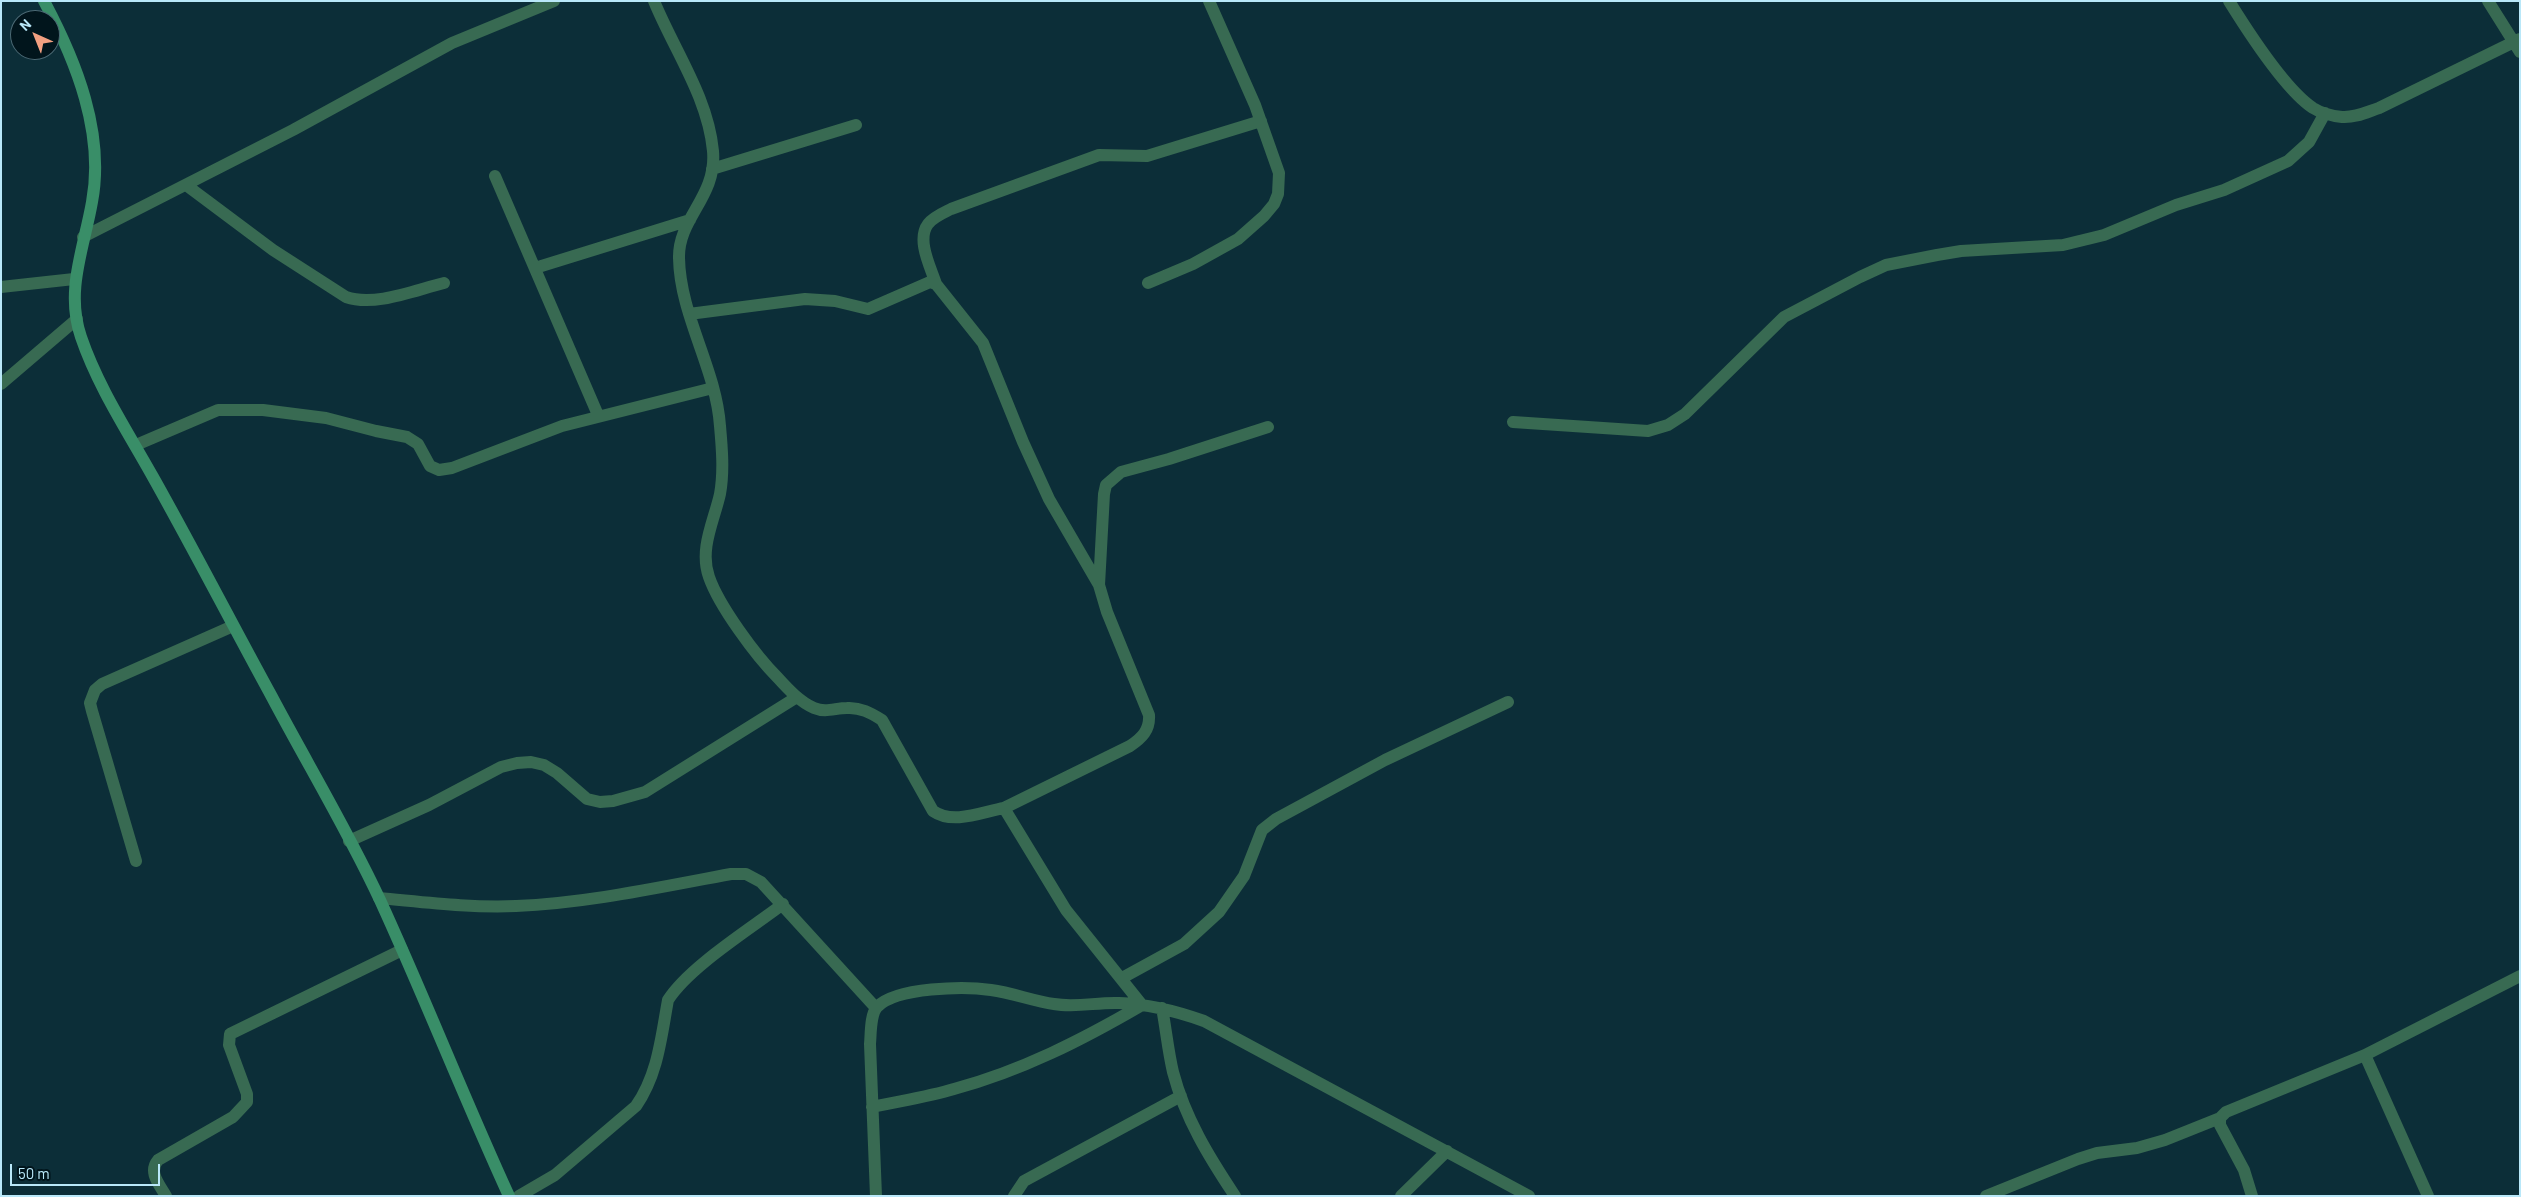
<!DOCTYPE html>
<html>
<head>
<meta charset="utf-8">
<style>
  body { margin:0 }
  #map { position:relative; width:2521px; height:1197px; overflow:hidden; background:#0c2e38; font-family:Barlow,sans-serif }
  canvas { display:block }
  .frame { position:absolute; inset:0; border:2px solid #b9e8f9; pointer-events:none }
  .north { position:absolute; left:10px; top:10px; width:50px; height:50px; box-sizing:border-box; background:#01151c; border:1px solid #4b6974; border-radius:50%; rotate:316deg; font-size:14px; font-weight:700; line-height:20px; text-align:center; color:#b9e8f9 }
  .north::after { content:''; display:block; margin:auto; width:18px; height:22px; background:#f2a081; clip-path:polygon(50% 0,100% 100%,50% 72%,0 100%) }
  .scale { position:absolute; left:10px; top:1164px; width:150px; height:22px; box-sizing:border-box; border:2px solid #b9e8f9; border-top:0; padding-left:6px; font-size:15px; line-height:18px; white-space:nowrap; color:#b9e8f9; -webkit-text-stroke:4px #01151c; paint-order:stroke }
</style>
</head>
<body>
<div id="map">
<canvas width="2521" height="1197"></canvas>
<div class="frame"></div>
<div class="north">N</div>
<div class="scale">50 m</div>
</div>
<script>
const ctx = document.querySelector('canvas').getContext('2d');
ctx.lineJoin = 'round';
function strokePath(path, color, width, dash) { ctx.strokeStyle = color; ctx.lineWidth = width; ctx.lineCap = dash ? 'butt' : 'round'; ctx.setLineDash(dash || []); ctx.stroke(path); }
const street = new Path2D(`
  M654,1C674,50 708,97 713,151C717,197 678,218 679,258C680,316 716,368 720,426C722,448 724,472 720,494C714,521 699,549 709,577C719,606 756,656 778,678C788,689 800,702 814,708C826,713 835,708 847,708C860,707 871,713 882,720L933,811C953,825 982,812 1004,808L1066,910L1142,1005C1082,1040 1021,1071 954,1089C928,1097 899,1101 872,1107
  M2229,1C2247,30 2286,90 2313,108C2321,113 2332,116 2342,117C2355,118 2367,112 2379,108L2520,39
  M2488,1L2520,52
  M712,169L856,125
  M495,176L598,415
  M186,185L273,250L346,297C375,307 415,290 444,283
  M83,237L293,130L452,43L554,1
  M535,268L690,220
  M1148,283L1193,264L1238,239L1264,216L1274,204L1278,194L1279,173L1255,105L1209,1
  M936,284C931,268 916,240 928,224C933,217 943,213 951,209L1099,155L1147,156L1261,121
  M1,287L74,279
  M689,314L805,299L835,301L868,309L930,282L936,284L983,343L1023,442L1049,499L1099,585L1107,612L1149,715C1150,730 1142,738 1130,746L1004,808
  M1,384L77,319
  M1513,422L1648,431L1668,425L1685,414L1784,317L1860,277L1886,265L1937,255L1961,251L2063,245L2104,235L2176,205L2224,190L2288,161L2309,142L2325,113
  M136,445L218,410H263L326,418L376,431L407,437L418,444L430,466L439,470L452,468L562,426L713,388
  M1099,585L1104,494L1106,485L1121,472L1169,459L1268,427
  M349,841L429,805L501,767L517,763L531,762L544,765L557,773L587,799L600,802L613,801L645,792L797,697
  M136,861L92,711L90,703L95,690L102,684L233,626
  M379,898C424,902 470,908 516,906C588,903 660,887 731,874H746L761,882L876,1008
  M1122,978L1184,944L1219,912L1244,876L1262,830L1276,819L1385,760L1508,702
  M1162,1008C1166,1029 1168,1051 1173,1072C1185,1118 1209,1157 1235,1196
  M2365,1055L2428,1196
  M166,1196C159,1184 148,1172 158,1160L233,1117L247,1102V1094L229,1045L230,1034L402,950
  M519,1196L555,1175L636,1106C658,1074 661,1038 668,1000C689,967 750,929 783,904
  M876,1196L870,1044C871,1034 870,1015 877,1007C896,987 965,986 991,990C1013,993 1033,1001 1054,1004C1076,1008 1097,1002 1119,1003C1149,1004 1176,1011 1204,1021L1529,1196
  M1014,1196L1024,1181L1181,1096
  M1401,1196L1447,1151
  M1986,1196L2078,1159L2097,1153L2137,1148L2165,1140L2220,1118
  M2252,1196L2244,1170L2220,1125V1118L2226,1112L2365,1055L2520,976`);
const secondary = new Path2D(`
  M44,1C76,61 105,133 92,202C84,248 65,291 81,337C98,387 128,432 153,477C194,550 232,624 272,697C308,765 348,831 380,900C425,998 464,1098 509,1196`);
strokePath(street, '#386a52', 12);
strokePath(secondary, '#398e68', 12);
</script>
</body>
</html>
